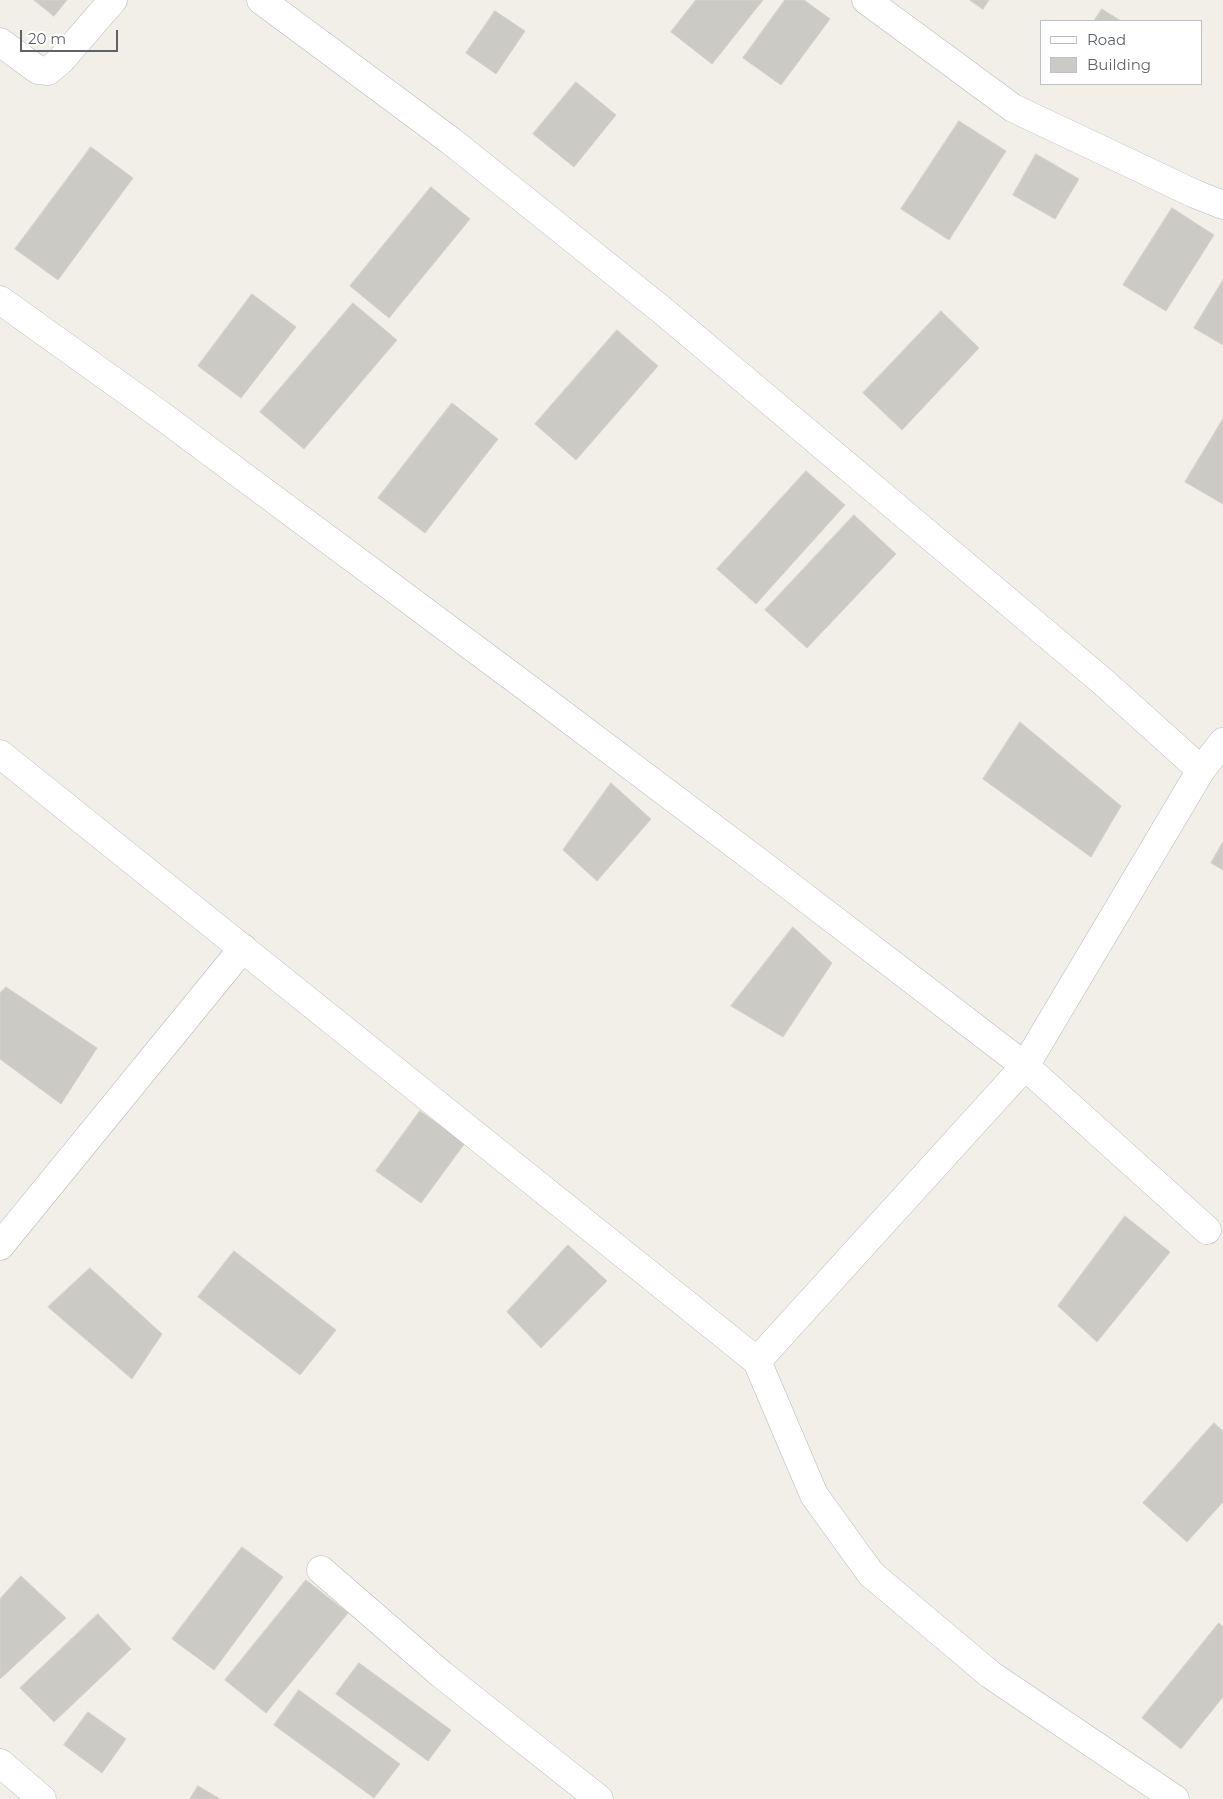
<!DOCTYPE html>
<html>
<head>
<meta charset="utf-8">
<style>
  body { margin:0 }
  #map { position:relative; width:1223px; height:1799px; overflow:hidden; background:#f1efe8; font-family:Montserrat,sans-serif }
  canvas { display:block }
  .legend { position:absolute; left:1040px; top:20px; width:162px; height:65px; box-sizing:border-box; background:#fff; border:1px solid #bfc1c3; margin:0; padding:6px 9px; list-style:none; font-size:15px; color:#5f6368 }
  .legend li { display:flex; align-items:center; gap:10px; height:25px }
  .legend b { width:25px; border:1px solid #bfc1c3 }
  .scale { position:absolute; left:20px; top:30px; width:98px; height:22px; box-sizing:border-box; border:2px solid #5f6368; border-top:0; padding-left:6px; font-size:15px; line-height:18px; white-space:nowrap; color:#5f6368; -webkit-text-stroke:4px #fff; paint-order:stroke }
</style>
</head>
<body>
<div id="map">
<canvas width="1223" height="1799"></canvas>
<ul class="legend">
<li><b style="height:6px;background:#fff"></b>Road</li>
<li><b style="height:14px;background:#cccac5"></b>Building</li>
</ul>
<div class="scale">20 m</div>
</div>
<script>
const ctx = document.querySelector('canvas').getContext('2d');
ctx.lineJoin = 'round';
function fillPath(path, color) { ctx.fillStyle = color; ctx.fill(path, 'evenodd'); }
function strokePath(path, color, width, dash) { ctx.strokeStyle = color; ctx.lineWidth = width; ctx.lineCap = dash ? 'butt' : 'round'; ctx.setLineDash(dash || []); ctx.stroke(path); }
const building = new Path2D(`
  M34,0H67L54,16Z
  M696,0H763L712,64L671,32Z
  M785,0H804L830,19L781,85L743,58Z
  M970,0H989L983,9Z
  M1102,9L1121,21H1094Z
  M495,11L525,31L496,74L466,53Z
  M576,82L616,115L574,167L533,134Z
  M959,121L1006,151L949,240L901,209Z
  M91,147L133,178L58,280L15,249Z
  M1036,154L1079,179L1055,219L1013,195Z
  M431,187L470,219L389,318L350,286Z
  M1172,208L1214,235L1166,311L1123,285Z
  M1223,280V345L1194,328Z
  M252,294L296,327L241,398L198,366Z
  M353,303L397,340L304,449L260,412Z
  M941,311L979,348L902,430L863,393Z
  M617,330L658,366L576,460L535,424Z
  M452,403L498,439L425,533L378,498Z
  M1223,419V504L1185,482Z
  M806,471L845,505L756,604L717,569Z
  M854,515L896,554L807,648L765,610Z
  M1020,722L1121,806L1091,857L983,779Z
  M611,783L651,819L597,881L563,850Z
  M1223,842V870L1211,863Z
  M793,927L832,963L783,1037L731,1006Z
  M6,987L97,1048L61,1104L0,1059V993Z
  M420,1111L465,1143L421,1203L376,1171Z
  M1125,1216L1170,1252L1097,1342L1058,1306Z
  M568,1245L607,1281L541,1348L507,1312Z
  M234,1251L336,1330L300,1375L198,1297Z
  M90,1268L162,1334L132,1379L48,1307Z
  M1214,1423L1223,1431V1502L1187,1542L1143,1503Z
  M242,1547L283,1577L214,1670L172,1639Z
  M21,1576L66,1618L0,1679V1599Z
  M306,1580L348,1613L266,1713L225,1680Z
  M98,1614L131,1649L54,1722L20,1688Z
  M1219,1623L1223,1627V1697L1181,1749L1142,1718Z
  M359,1663L451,1730L428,1761L336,1694Z
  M299,1690L400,1764L374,1798L274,1725Z
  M88,1712L126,1739L102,1773L64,1745Z
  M198,1786L220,1799H190Z`);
const minor = new Path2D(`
  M261,0L451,141L663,311L1101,680L1201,770
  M866,0L1013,108L1195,194L1223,205
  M0,42L38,70L48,71L61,60L113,0
  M0,300L158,413L529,689L769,870L1025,1066L1207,1230
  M0,754L757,1361L814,1495L871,1574L991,1675L1175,1799
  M0,1246L243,948
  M757,1361L1025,1066L1201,770L1223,742
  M321,1570L441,1674L599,1799
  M0,1763L42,1799`);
fillPath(building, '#cccac5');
strokePath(building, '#d6d1c6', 1);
strokePath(minor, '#b5b8bc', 29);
strokePath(minor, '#fff', 28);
</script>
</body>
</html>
